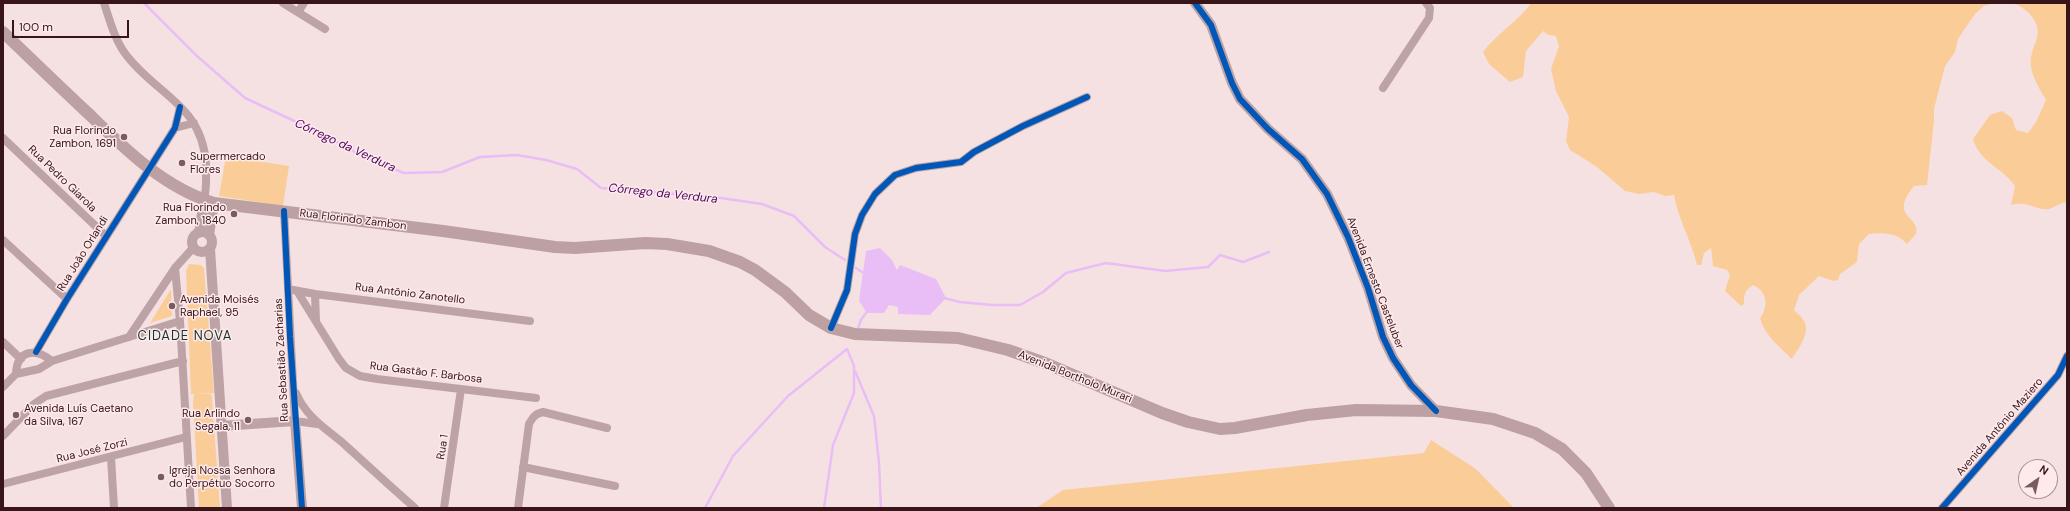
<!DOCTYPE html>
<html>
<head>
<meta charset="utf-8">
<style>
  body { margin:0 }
  #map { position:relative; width:2070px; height:511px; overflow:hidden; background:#f6e1e2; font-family:"DM Sans",sans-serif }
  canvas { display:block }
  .frame { position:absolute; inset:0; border:4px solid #371519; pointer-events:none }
  .north { position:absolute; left:2018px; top:459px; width:40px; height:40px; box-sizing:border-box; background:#feeaeb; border:1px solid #ae9597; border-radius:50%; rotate:34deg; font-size:11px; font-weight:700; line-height:16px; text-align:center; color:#371519 }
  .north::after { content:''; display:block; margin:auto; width:14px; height:18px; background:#7a5c5f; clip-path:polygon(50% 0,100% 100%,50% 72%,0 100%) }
  .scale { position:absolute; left:12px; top:20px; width:117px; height:18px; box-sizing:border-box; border:2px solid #371519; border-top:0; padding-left:5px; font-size:12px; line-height:14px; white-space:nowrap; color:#371519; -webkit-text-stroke:3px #feeaeb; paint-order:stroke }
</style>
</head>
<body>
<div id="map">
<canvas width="2070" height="511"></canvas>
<div class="frame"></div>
<div class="north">N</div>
<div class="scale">100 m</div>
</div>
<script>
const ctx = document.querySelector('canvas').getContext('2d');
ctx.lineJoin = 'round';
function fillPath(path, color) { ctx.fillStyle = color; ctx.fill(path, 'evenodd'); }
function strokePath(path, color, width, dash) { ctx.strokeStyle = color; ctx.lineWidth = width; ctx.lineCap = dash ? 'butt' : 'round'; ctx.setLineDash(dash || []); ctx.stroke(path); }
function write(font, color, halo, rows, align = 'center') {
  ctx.font = font + ' "DM Sans",sans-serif'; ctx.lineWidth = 3; ctx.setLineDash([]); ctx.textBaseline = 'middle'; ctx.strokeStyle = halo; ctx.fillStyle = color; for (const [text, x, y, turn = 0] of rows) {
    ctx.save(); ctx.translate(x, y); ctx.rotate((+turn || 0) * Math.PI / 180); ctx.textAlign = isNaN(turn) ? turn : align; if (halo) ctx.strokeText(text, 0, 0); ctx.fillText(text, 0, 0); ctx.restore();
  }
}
const green = new Path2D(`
  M1531,3H1994L1984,6L1975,14L1958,39L1955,52L1945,66L1934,109V121L1927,185L1914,186C1888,218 1921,215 1916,234L1907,244C1898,233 1883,232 1869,234L1859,244L1857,262L1840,274L1838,280L1834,281L1819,276L1799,295L1794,310C1797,313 1802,317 1804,321C1811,333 1798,349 1792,359C1779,346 1765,336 1760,318C1769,306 1767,291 1753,285C1744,291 1744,295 1744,304L1741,306L1725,291L1730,275L1727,270L1713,266L1711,248L1704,253L1701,265H1697C1691,240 1678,219 1674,195L1665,196L1654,192L1639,194L1625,191L1597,167L1570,150L1566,141L1569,117L1556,91L1551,69L1559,46L1556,36L1548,35L1543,31L1526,51L1523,77L1510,82L1489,64L1483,52C1497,33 1518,22 1531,3Z
  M2013,3H2067V202C2060,203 2055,207 2049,209C2036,211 2029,200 2011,205L2015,186C2001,166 1981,164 1973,139L1990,115L2002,111L2012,118L2016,130L2028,133L2036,122L2046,100C2040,90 2032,77 2031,66C2028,45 2049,35 2029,13C2024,9 2019,5 2013,3Z
  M226,156L289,166L283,206L219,196Z
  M189,264L201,265L204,268L214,393L195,394H211L212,398L220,508H199L193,401L194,394H191L186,271Z
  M171,289L172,316L150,323Z
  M1431,440L1476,469L1514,508H1036L1063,490L1424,453Z`);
const water = new Path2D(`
  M880,248L892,260L897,270L900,265L936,279L946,298L930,315L898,314V307L889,305L884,313H867L859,301L866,251Z`);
const stream = new Path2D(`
  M144,3L197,56L245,98L320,133L366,158L404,173L442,172L480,157L517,155L546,160L577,169L601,188L714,197L762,204L794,216L825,247L845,260
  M856,268L865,274
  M944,298L960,302L992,305H1020L1043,292L1066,273L1106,263L1165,271L1208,267L1220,255L1243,262L1269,252
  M858,328L861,320L868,310
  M855,371L874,416L879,463L881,508
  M705,508L733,456L788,396L847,349L854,366V393L833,445L824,508`);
const minor = new Path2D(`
  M104,3C110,21 115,41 127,56C158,96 202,105 206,164C206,176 207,188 204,200
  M283,3L325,29
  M298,12L304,3
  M1383,88L1429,18L1430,8L1426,3
  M175,128L194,123
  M3,138L106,236
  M284,211L295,421L317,424
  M3,240L67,299
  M175,268L180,321L191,508
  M288,289L315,294L530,321
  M297,291L339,359L346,368L360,376L377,379L536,398
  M315,294L316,321
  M831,328L847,290L855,234L862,215L875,194L895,175L916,168L961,162L974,152L1023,126L1087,97
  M129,337L175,268L193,248
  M3,342L21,359
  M36,352L67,299L175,128L180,107
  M16,374C17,349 36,348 52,361
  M3,387L16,374L39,369L52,361L180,321
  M296,393C307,418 324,427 344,444C367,465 391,487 415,508
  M3,436L34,404L46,396L183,361
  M111,457L114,508
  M523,467L615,486
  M3,484L186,437
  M444,508L461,389
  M518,508L529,424C533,417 535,414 543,412L607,428
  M1942,508L2058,375L2067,356`);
const tertiary = new Path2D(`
  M1195,3L1211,25L1232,83L1240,99L1268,129L1302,159L1327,194L1348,237L1368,288L1383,337L1393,358L1411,385L1436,411
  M192 242a10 10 0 1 1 20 0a10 10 0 1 1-20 0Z
  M199,233L204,200
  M209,235L214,203
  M210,249L227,508
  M221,426L295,421L302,508`);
const secondary = new Path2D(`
  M3,32C32,60 61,88 91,116C127,151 165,188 214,203L443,231L555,247L575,248L645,243L667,244L709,251L740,262L755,270L785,292L809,315L831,328L855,334L958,338L1008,350L1045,363L1162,413L1188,422L1220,429L1235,428L1307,415L1356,410L1436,411L1493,419L1535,433L1562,449L1586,473L1609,508`);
const cycleway = new Path2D(`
  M1195,3L1211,25L1232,83L1240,99L1268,129L1302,159L1327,194L1348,237L1368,288L1383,337L1393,358L1411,385L1436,411
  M284,211L290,337L302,508
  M831,328L847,290L855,234L862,215L875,194L895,175L916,168L961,162L974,152L1023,126L1087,97
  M36,352L67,299L175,128L180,107
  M1942,508L2058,375L2067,356`);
const markers = [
  [124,137,4,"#7a5c5f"],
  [182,163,4,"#7a5c5f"],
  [234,214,4,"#7a5c5f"],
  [172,306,4,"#7a5c5f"],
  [16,415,4,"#7a5c5f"],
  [248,420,4,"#7a5c5f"],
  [161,477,4,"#7a5c5f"]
];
const poiNames = [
  ["Rua Florindo",116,131,"right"],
  ["Zambon, 1691",116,144,"right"],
  ["Supermercado",190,157],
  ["Flores",190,170],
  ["Rua Florindo",226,208,"right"],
  ["Zambon, 1840",226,221,"right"],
  ["Avenida Moisés",180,300],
  ["Raphael, 95",180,313],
  ["Avenida Luís Caetano",24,409],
  ["da Silva, 167",24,422],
  ["Rua Arlindo",240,414,"right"],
  ["Segala, 11",240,427,"right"],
  ["Igreja Nossa Senhora",169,471],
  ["do Perpétuo Socorro",169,484]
];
const streetNames = [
  ["Rua Pedro Giarola",62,179,44],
  ["Rua Florindo Zambon",353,220,7],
  ["Rua João Orlandi",83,254,-58],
  ["Avenida Ernesto Casteluber",1375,283,69],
  ["Rua Antônio Zanotello",410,294,7],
  ["Rua Sebastião Zacharias",282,360,-93],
  ["Rua Gastão F. Barbosa",426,373,7],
  ["Avenida Bortholo Murari",1075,377,22],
  ["Avenida Antônio Maziero",2000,427,-49],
  ["Rua 1",443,447,-81],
  ["Rua José Zorzi",92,451,-14]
];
const waterNames = [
  ["Córrego da Verdura",345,146,25],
  ["Córrego da Verdura",663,194,6]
];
const quarterNames = [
  ["CIDADE NOVA",185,337]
];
fillPath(green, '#facd98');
fillPath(water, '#e9bdf6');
strokePath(stream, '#e9bdf6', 2.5);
strokePath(minor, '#bda3a5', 8);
strokePath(tertiary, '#bda3a5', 10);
strokePath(secondary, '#bca0a2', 12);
strokePath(cycleway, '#0057b8', 6);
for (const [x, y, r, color] of markers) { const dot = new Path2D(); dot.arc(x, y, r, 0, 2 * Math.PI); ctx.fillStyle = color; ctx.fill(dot); strokePath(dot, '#feeaeb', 1.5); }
write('11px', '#371519', '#feeaeb', poiNames, 'left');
write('11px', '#371519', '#feeaeb', streetNames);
write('italic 12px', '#4b0562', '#feeaeb', waterNames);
ctx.letterSpacing = '1px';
write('13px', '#103433', '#feeaeb', quarterNames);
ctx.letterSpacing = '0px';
</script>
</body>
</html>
